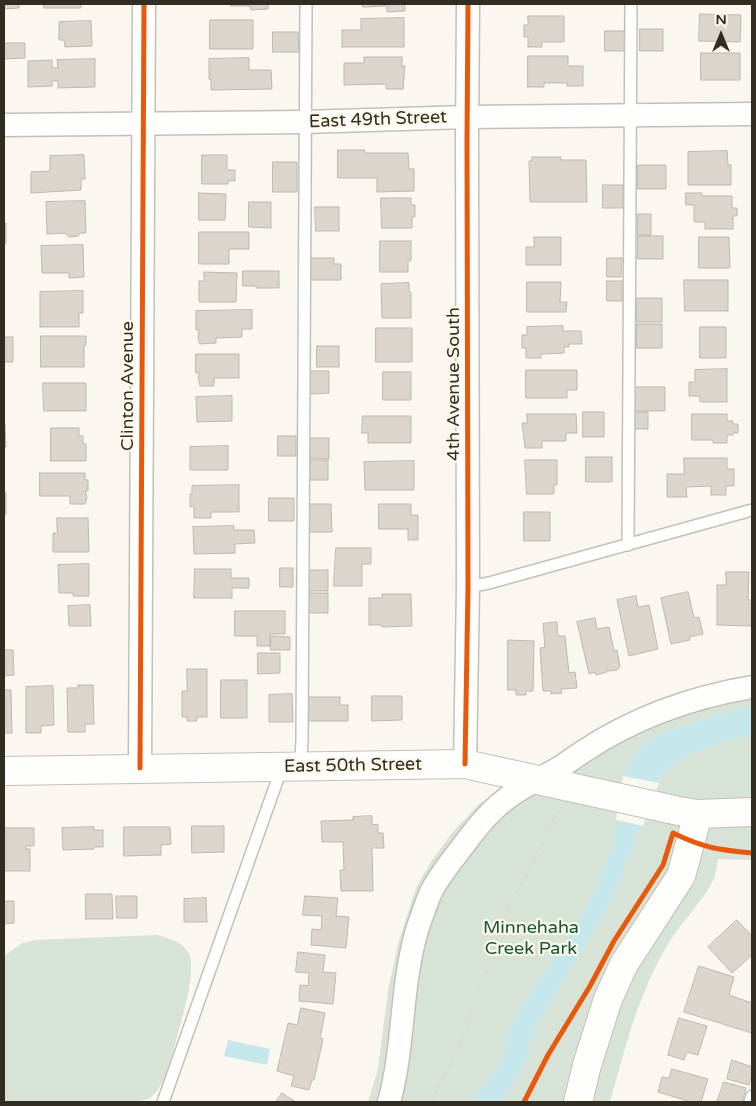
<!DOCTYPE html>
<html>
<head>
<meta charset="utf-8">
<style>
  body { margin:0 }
  #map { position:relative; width:756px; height:1106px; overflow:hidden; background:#f9f7f0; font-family:"Varela Round",sans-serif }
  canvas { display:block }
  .frame { position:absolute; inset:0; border:5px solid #322d22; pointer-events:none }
  .north { position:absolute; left:696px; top:10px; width:50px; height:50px; -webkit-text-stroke:4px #fdf8ec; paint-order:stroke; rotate:0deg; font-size:14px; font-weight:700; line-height:20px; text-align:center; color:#322d22 }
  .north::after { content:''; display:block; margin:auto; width:18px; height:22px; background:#322d22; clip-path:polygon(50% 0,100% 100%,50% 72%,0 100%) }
</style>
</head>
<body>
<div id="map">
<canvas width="756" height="1106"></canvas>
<div class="frame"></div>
<div class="north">N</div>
</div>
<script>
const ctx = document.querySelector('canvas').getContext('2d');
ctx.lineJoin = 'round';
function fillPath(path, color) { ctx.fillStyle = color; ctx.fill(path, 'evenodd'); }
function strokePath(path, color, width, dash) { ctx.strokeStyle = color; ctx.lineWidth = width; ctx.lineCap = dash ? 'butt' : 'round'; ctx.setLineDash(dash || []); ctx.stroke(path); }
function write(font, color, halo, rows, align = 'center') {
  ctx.font = font + ' "Varela Round",sans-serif'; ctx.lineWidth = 4.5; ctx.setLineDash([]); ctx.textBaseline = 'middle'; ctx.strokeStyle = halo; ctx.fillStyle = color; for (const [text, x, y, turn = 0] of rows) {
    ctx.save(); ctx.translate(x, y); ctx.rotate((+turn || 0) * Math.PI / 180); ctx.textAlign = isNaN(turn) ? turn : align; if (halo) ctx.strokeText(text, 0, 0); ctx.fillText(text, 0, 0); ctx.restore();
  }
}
const green = new Path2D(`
  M752,677V860L718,859C717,866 716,874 713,881C701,904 681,922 668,944C639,992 625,1048 610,1102H368L378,1069L388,991L398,944L416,888L432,860L452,833L479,804L552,758L638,710L699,687Z
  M157,935C169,939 183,941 189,954C199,974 172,1052 166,1076C162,1083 157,1093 150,1098C139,1106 25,1102 4,1102V956L22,943L36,940Z`);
const water = new Path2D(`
  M752,707V735C714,743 690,750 659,776L613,898L535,1028L525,1063L501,1102H471L489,1079L501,1061L507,1044L506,1036L519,1009L569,938L592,896L613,845L628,767L635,755L643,745L660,735L677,728L722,714Z
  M228,1040L270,1049L267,1065L224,1056Z`);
const pier = new Path2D(`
  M623,776L659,783L643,826L616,820Z`);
const building = new Path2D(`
  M4,4H19V8L4,9Z
  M44,4H81V8H44Z
  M231,4H268V9L251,10L250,6H231Z
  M363,4H405V11L387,12V6L363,7Z
  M700,14L741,15L740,42L699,41Z
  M528,16H564V42H542V47H528V37H524V25H528Z
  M404,18V47H342V30H361V19Z
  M210,20H253V49H210Z
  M91,21L92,46L65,47L64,40H59V22Z
  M640,29H663V51H640Z
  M605,31H625V51H605Z
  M273,32H298L299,52H273Z
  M4,43H25V58L4,59Z
  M701,53H740V80H701Z
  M528,56H568V66H583V86H567V83H544V87H528Z
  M364,57H402V66H405L403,89H386V84L344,85V63H364Z
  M249,58V70H271L272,89L211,90V79H209V59Z
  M95,59V87L58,88V81H52V86L28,87V61L52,60V68H58L57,60Z
  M338,150H365V153H408L409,169H414V191L377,192V178H338Z
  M727,151L728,165H731V185H688V152Z
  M84,155L85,179H81V190L31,193V172L50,171V156Z
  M202,155H227V170H235V181H228V184H202Z
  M532,157H561V160H586L587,202H530L529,161H532Z
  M273,162H297V192H273Z
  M638,165H666V189H638Z
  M603,185H623V208H603Z
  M199,193L226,194L225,220H199Z
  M686,193H702V196H732V208H737V216H733V229H705V222H694V205H686Z
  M381,198H411V205H415V217H412V228H382Z
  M85,201L86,233H80L78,236L69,237L65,233L47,234L46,202Z
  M249,202H271V228L249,227Z
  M315,207H339V231H316Z
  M638,214H651V235H638Z
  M4,223H6V244H4Z
  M199,232H249V249H229V264H199Z
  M638,236H663V259H638Z
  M534,237H561V265H526V247H534Z
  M699,237H729L730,268H699Z
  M380,241H411V261H408V272H380Z
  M83,245L84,277L69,278V273H42L41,246Z
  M310,258H334V264H341V280H310Z
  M607,258H622L621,277H607Z
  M243,271H279V288H256V286H243Z
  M204,272L237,273L236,302H199V281H204Z
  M684,280H728V311H685Z
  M607,281H622V301H607Z
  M527,282H561L560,302H567L566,312H527Z
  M409,283V292H411V318H382L381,284Z
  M83,291V313H79V327H40V292Z
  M637,298H662V322H637Z
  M252,310V329H242V337L216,338V343L200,344L198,339L199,330H196V311Z
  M637,324H662V348H637Z
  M563,326V331H581L582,344H569V347H564V353L541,354V358H526V348H522V335H527V327Z
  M700,327H726V358H700Z
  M376,328H412V362H376Z
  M41,336H86V345H84V367H41Z
  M4,337H13V362H4Z
  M317,346H339V367H317Z
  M196,354H239V378H214V386H200L198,376L200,373H196Z
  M727,369V402H700V396H689V382H695V370Z
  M526,370H577V390H567V398H526Z
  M310,371H329V393L310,394Z
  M383,372H411V400H383Z
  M43,383H86V411H44Z
  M635,387H665V411H635Z
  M232,396V421L197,422L196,397Z
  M583,412H604V437H583Z
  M635,412H648V429H635Z
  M527,414H576L577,433H566V441H542V448H525L522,423H527Z
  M692,414H727V421H733V424H738V433H733V435H727V443H713V440H692Z
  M363,416H411V443H368V433H362Z
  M4,424H5L6,447H4Z
  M51,428H79V436H83V444H86V461H51Z
  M278,436H296V456H278Z
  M309,438H329V459L309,458Z
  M228,446V470H190V447Z
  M586,457H612V482H586Z
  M684,458H727V469H734V486H726V495H711V486L686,487L687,497H667V474H684Z
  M309,460H328V480H309Z
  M525,460H557V485H554V494H527Z
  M414,461V490H365L364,462Z
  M40,473H85V480H88V491H85L87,497L85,504H70V496H40Z
  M239,485V512H211V518H194V506L190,507V494H192V486Z
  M4,492H6V514H4Z
  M269,498H294V521H269Z
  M308,504H331L332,532H309Z
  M379,504H411V515H418V540H408V529H379Z
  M524,512H550V541H524Z
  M57,518H88L89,552H53V533H57Z
  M234,526V530H254L255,543L235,544V553L194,554L193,527Z
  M336,548H371V564H362V586H334Z
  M89,564V596H73V593H59L58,565Z
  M280,568H293V587H280Z
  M195,569H231V578H249V588H232V598H194Z
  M308,570H328V591H308Z
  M726,572H749L748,600H752L751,626L717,625V585H726Z
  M688,592L694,618L699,617L703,634L689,637L690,640L671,644L661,598Z
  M308,593H328V613H308Z
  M382,594H411L412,626L382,627V625H369V598H382Z
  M636,596L638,607L649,605L658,649L629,656L617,600Z
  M90,605L91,626H69L68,606Z
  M235,611H285V634H270V646H257V636H235Z
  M595,618L597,629L609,627L614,651L617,650L620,667L617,670L609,671L607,670V672L596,675L595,672L589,674L577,622Z
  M557,622L558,636H565L569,673L575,672L577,688L561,689L562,693L551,694V691H543L540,648L545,647L543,624Z
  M271,636L290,637V650H271Z
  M508,640L534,641L533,691H526V695H516V690H508Z
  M4,650H13L14,675L4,676Z
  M258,653H280V673L258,674Z
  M187,669H207V717H197V721H187V717H182V691H187Z
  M221,680H247V718H221Z
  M78,685H93L94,724H85V732H68L67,688H78Z
  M53,686L54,725L41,726V733H26V687Z
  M4,690H11L12,733H4Z
  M292,694L293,722H269V695Z
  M372,696H402V720L372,721Z
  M309,697H340V705H348V721H309Z
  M372,816V825L378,824V833H383L384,848H372L373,891H341L340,870H344L343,842H322L321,821L353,820V817Z
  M192,826H224V852L192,853Z
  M94,827V830H103V847H94V849L63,850L62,828Z
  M124,827H170L171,844L161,845V855L124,856Z
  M4,828H34V846H26V849H30V871H5Z
  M86,894H112L113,919H86Z
  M116,896H137V918H117Z
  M305,896L338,898L336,916L349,917L346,948L311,945L312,929L321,930L322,916L303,915Z
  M206,898L207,922H184V899Z
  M4,901H14V923L4,924Z
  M737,920L752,936V955L732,973L708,947Z
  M298,952L325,955L323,972L336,973L333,1004L299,1001L300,985L308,986L309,973L296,972Z
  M699,966L734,977L729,995L752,1003V1033L684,1012Z
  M301,1008L325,1013L320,1038L323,1039L314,1080H312L309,1090L291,1086L294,1076L277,1071L288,1023L297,1025Z
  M679,1018L707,1026L698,1055L687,1052L684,1060L668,1055Z
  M732,1060L752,1067V1074L749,1085L727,1079Z
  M672,1069L708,1079L701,1102H691L658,1092L662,1077L669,1078Z
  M724,1082L746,1088L742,1102H717Z
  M282,1093L296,1102H276Z`);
const path = new Path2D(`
  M432,1102L467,1027L506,914L559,810`);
const lane = new Path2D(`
  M628,545L631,4
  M468,587L489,583L752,510
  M300,767L302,741L306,4
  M163,1102L282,767
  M750,1102L752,1096`);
const street = new Path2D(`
  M4,125L304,122L467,117L752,114
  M465,764L468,587L467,142L468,4
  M140,768L144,4
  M389,1102C405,1045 400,985 418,927C422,916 426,903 431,892C438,878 449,864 459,851C475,830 490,809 513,794C529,783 546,776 562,766C570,761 576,756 584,751C634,718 693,697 752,687`);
const secondary = new Path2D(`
  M4,771L465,764L679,811L698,814L752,812
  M578,1102L587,1065L608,999L624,964L681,876L698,814`);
const cycleway = new Path2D(`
  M465,764L468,587L467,142L468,4
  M140,768L144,4
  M524,1102L548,1055L590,986L614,941L663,865L673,833C704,848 719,850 752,853`);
const streetNames = [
  ["East 49th Street",378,120,-2],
  ["4th Avenue South",454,384,-90],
  ["Clinton Avenue",128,386,-90],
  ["East 50th Street",353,766,-1]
];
const parkNames = [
  ["Minnehaha",531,928],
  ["Creek Park",531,949]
];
fillPath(green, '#d8e3d8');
fillPath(water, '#c5e6eb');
fillPath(pier, '#f9f7f0');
fillPath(building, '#dcd5cd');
strokePath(building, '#bdb7b1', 1);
strokePath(lane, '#c3c0b8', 14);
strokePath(street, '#c3c0b8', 25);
strokePath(secondary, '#c3c0b8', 30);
strokePath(path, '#dad9d6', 3, [2.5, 2.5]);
strokePath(lane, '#fefefd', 11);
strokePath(street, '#fefefd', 22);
strokePath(secondary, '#fefefd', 28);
strokePath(cycleway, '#e8590c', 5);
write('18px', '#322d22', '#fdf8ec', streetNames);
write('18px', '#175537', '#fdf8ec', parkNames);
</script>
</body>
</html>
